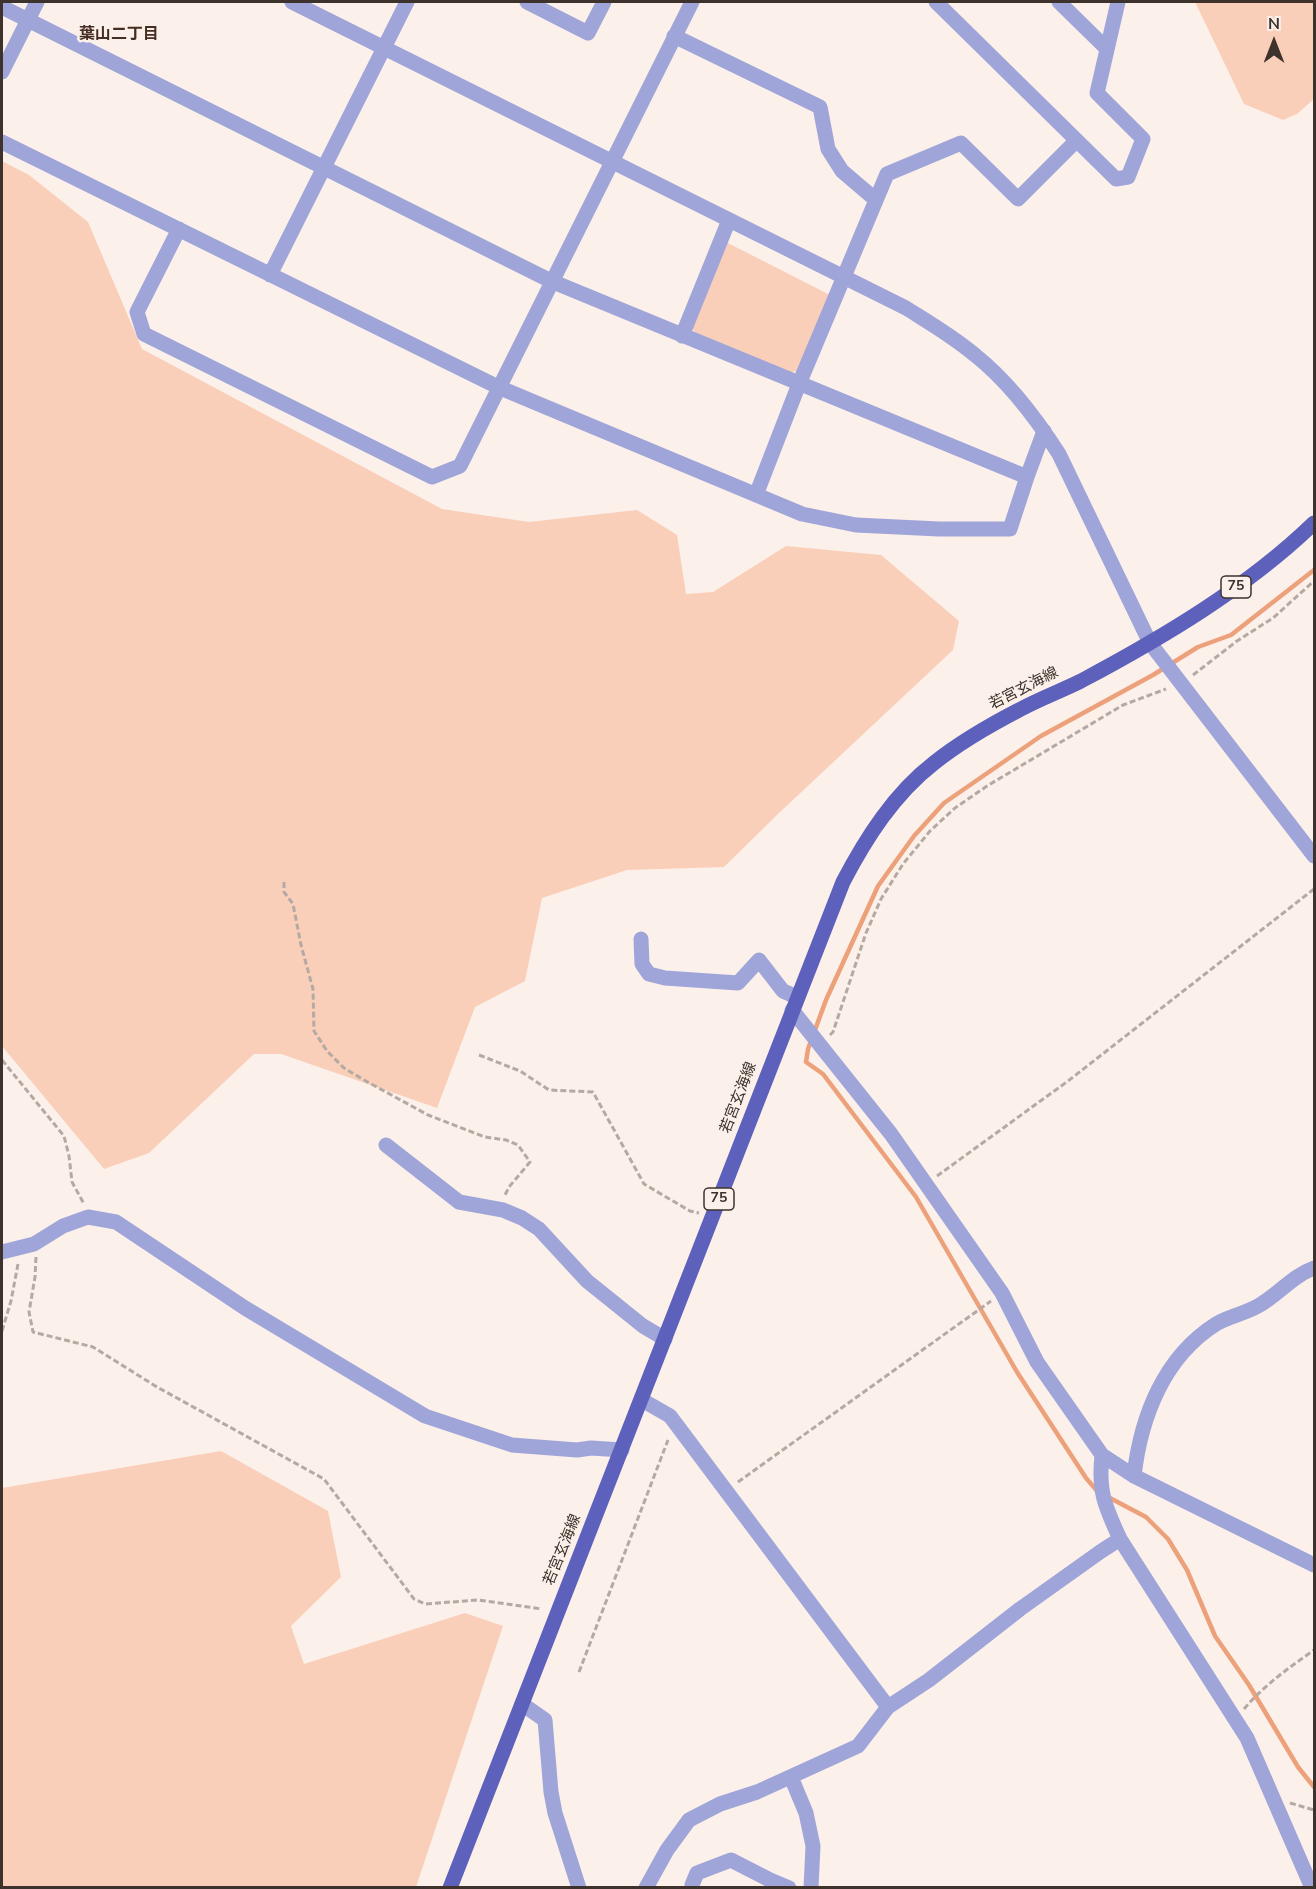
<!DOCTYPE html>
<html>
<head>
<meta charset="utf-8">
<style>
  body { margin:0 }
  #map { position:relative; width:1316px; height:1889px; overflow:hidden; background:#fcf0ea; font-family:"Nunito Sans",sans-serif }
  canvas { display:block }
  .frame { position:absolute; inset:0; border:3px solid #3d322c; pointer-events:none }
  .north { position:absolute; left:1244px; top:12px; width:60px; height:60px; -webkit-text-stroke:4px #fcf0ea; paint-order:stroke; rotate:0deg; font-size:16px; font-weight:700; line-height:24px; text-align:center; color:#3d322c }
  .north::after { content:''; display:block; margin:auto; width:21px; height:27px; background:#3d322c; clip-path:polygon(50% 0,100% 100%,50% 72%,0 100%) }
</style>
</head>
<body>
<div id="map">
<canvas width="1316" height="1889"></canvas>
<div class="frame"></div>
<div class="north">N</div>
</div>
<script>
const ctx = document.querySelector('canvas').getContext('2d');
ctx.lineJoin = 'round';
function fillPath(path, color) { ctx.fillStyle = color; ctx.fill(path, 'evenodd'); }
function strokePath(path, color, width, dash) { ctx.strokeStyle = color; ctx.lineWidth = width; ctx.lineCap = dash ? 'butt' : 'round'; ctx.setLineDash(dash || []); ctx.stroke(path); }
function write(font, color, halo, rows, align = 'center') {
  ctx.font = font + ' "Nunito Sans","Noto Sans JP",sans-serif'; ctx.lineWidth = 5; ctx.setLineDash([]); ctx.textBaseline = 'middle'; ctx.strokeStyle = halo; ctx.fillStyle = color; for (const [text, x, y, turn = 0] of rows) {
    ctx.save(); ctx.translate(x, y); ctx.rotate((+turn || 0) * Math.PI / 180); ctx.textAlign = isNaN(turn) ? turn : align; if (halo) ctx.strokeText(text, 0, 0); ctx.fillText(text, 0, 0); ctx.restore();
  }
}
const green = new Path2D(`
  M1195,2H1314V99L1297,114L1283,120L1244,104Z
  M2,161L29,175L88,222L142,349L442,509L529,522L637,510L677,535L686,594L713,592L786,546L881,555L959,621L953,650L779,813L724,867L627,870L542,898L525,981L475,1007L437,1108L281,1054H254L149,1153L104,1169L2,1046Z
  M726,242L830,295L797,371L790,373L694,332L692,325Z
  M221,1451L328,1511L341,1577L291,1626L304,1664L465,1613L503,1626L416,1887H2V1488Z`);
const stream = new Path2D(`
  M1098,1492L1086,1478L1017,1372L916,1197L823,1074L806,1062L808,1049L826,1000L878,886L914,836L944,803L1041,736L1153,675L1198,647L1231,635L1314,570
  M1108,1497L1146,1517L1168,1539L1187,1570L1215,1636L1249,1685L1298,1767L1314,1787`);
const path = new Path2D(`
  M1193,675L1237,641L1273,618L1314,581
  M284,882V892L293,904L301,945L313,989L314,1031L327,1051L344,1068L364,1080L428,1115L485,1137L506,1140L518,1145L530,1162L509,1187L504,1197
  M830,1035L833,1032L866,933L881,899L903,864L930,831L955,808L987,786L1123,705L1166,689
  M479,1055L520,1071L549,1090L593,1092L644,1184L690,1211L699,1213
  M2,1060L64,1136L69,1156L72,1182L84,1204
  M937,1176L1068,1081L1314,889
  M36,1257L35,1277L29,1312L33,1332L93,1347L157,1387L324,1479L414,1599L425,1604L478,1600L542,1609
  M2,1331L11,1301L18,1264
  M738,1482L991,1301
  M579,1672L668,1440
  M1244,1709C1264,1685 1290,1667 1314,1650
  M1290,1803L1314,1810`);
const minor = new Path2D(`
  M527,2L588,33L604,2
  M936,2L1116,179L1128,177L1143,139L1097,93L1118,2
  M1059,2L1107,49
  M2,7L551,281L1027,477L1010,529H939L856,525L802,514L498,387L2,142
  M674,36L820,107L828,149L842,171L876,200
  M2,72L37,2
  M179,229L137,312L144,334L432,477L460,466L692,2
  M270,275L407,2
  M682,336L729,220
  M1027,477L1044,431
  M756,495L799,384L887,174L961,143L1018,199L1076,141
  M1150,643L1314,856
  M641,939L642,964L649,974L665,978L738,983L759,960L783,991L797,997
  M792,1010L891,1134L1002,1293L1037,1362L1102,1455L1134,1476L1314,1565
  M386,1145L459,1202L503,1210L522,1218L539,1229L587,1281L643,1326L665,1339
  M2,1252L34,1244L63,1226L88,1217L116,1222L245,1308L425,1416L512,1445L577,1450L591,1448L622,1450
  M642,1400L670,1416L888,1707
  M1102,1455C1098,1492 1105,1506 1120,1539L1247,1738L1312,1888
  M1134,1476C1141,1416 1164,1357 1216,1324C1229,1316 1244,1314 1258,1306C1278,1295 1292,1276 1314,1268
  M522,1704L545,1720L551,1792L555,1813L579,1888
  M791,1777L806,1813L813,1846L811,1888
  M692,1885L697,1873L731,1860L770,1880L789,1888
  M646,1888L667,1850L689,1820L720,1804L757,1792L858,1746L888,1707L929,1680L1020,1609L1100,1552L1120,1539`);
const tertiary = new Path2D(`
  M292,2L906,308C930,323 954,337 975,355C1009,382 1036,418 1059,454L1150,643`);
const primary = new Path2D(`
  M450,1888L843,882C866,838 894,794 934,763C959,743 990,725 1019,710C1039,699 1061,691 1081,681C1162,638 1248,587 1314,523`);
const shields = [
  [1236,587,30],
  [719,1199,30]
];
const shieldNames = [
  ["75",1236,587],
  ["75",719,1199]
];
const streetNames = [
  ["若宮玄海線",1024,689,-27],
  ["若宮玄海線",739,1098,-69],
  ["若宮玄海線",563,1550,-68]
];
const neighbourhoodNames = [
  ["葉山二丁目",119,35]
];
fillPath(green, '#facfb9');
strokePath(stream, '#eca17a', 4.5);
strokePath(path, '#b5a9a3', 3, [6, 3]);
strokePath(minor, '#9fa5d8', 15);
strokePath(tertiary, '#9fa5d8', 15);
strokePath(primary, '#5d61bc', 15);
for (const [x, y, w] of shields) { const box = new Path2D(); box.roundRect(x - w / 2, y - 11, w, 22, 4.5); ctx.fillStyle = '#fcf0ea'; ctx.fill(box); strokePath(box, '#3d322c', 1.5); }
write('bold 14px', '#3d322c', null, shieldNames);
write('15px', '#3d322c', '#fcf0ea', streetNames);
write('bold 16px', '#452e23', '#fcf0ea', neighbourhoodNames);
</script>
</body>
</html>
